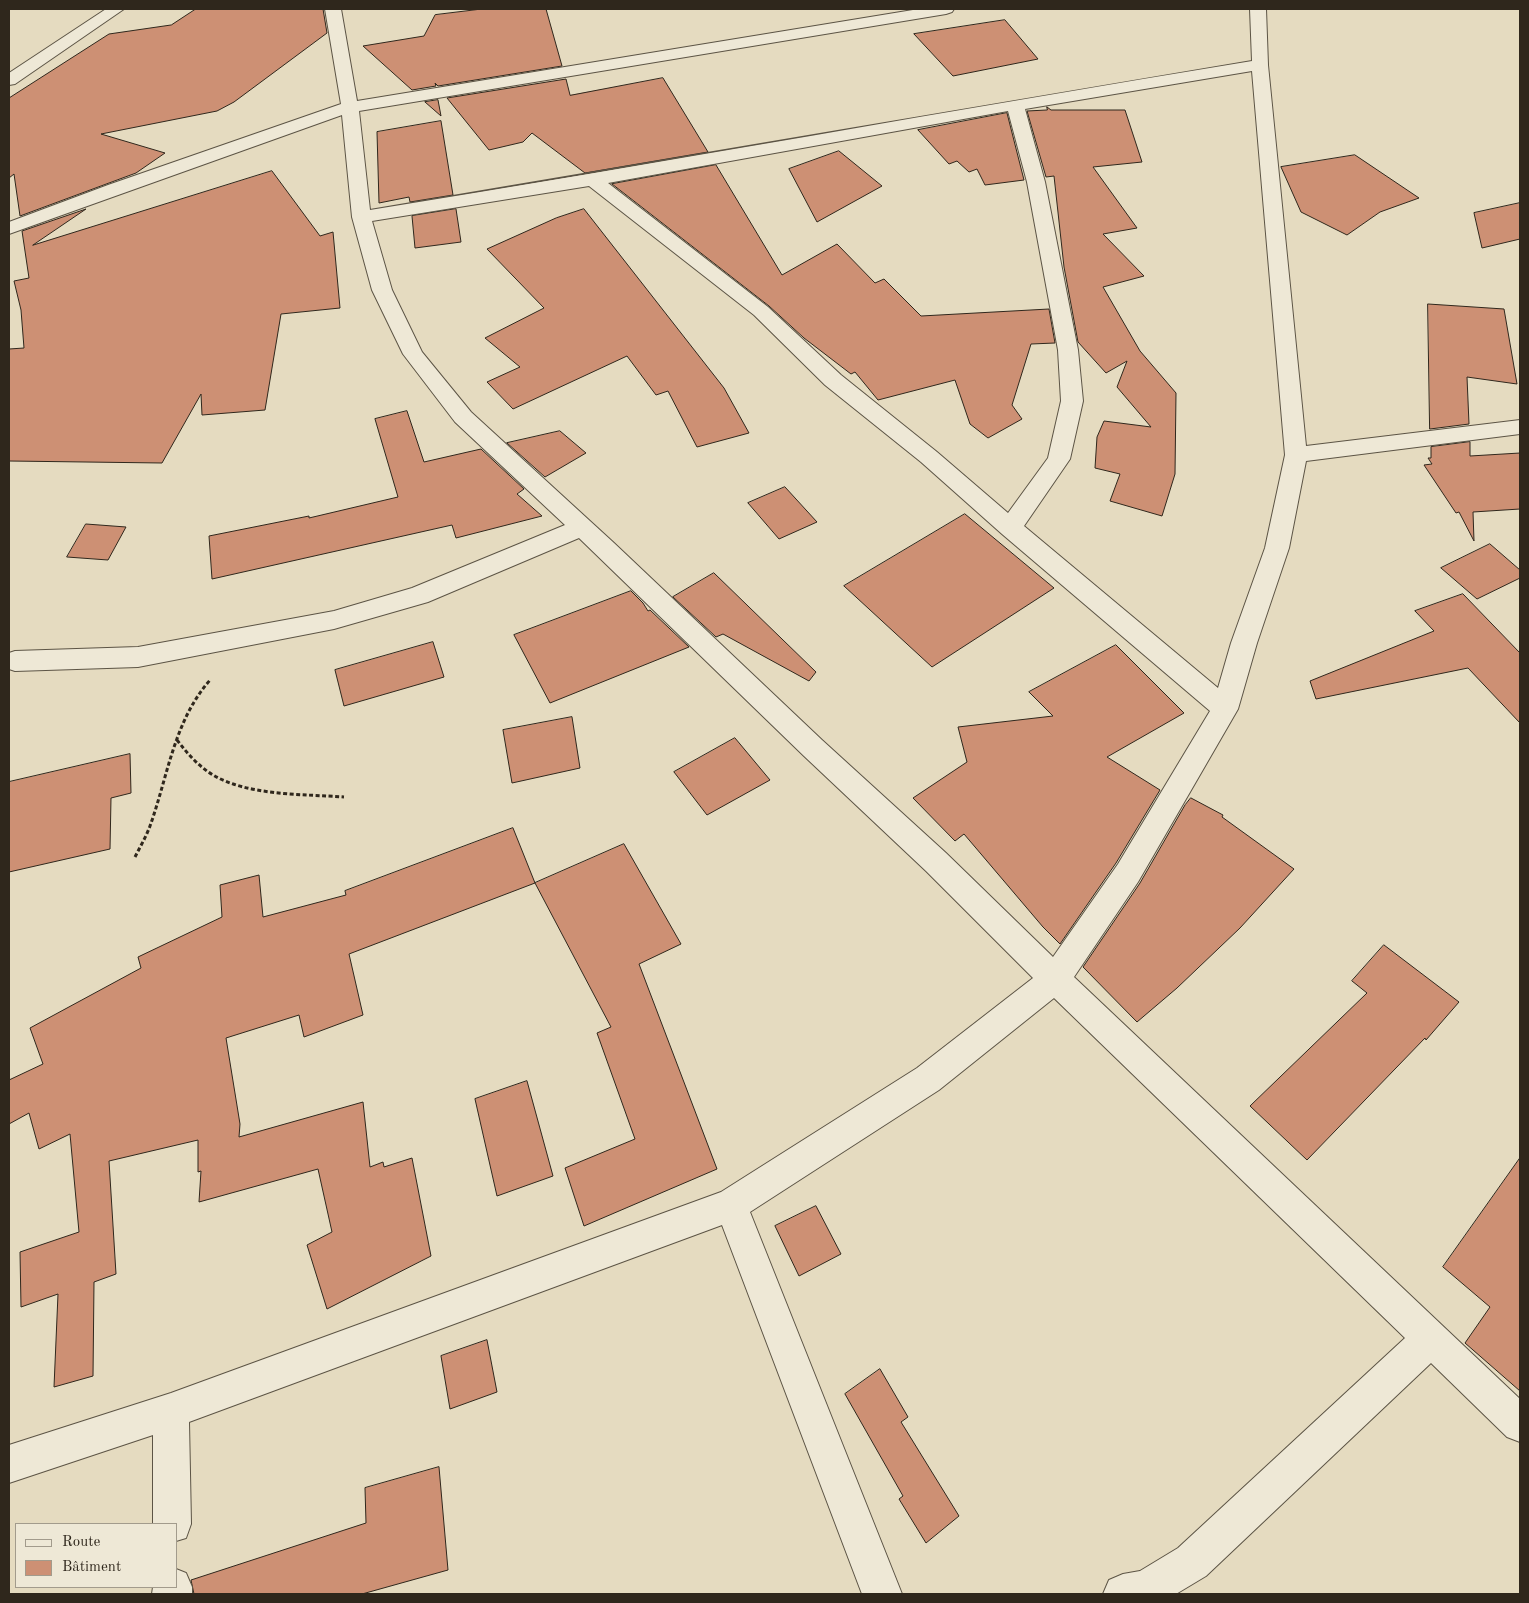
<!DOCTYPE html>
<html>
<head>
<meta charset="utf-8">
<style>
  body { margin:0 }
  #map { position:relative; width:1529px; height:1603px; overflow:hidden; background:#e5dbc0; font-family:"Old Standard TT",serif }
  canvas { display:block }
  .frame { position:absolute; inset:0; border:10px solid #2f271c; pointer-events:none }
  .legend { position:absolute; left:15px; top:1523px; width:162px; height:65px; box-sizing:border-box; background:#eee8d6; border:1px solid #a29b8c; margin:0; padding:6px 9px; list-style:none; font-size:15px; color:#2f271c }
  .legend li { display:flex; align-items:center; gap:10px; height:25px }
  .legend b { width:25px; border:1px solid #a29b8c }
</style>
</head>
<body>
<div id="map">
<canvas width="1529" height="1603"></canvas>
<div class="frame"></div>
<ul class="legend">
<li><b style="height:6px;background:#eee8d6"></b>Route</li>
<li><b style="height:14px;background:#cd9074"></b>Bâtiment</li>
</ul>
</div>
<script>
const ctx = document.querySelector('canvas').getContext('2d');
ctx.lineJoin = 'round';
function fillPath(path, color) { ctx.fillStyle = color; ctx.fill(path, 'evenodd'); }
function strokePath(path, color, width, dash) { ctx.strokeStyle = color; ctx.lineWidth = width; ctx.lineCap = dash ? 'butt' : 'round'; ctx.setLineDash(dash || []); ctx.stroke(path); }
const building = new Path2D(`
  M196,9H323L327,33L234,102L217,111L101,134L165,153L136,173L20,216L14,174L9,178V98L109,34L171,25Z
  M482,9H546L562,66L438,86L435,83L436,86L412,90L363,46L424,36L435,15Z
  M1005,20L1038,59L953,76L914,34Z
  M663,78L708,152L585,173L532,133L523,142L489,150L447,98L566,79L570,95Z
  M438,100L441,116L425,102Z
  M1047,107L1051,110H1125L1142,162L1093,167L1137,228L1103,234L1144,276L1103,287L1140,351L1176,393L1175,474L1162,516L1110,501L1120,474L1095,468L1097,437L1104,421L1151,427L1117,387L1127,361L1106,373L1078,342L1064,267L1054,176L1046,177L1027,111L1047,110Z
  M1007,113L1024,180L985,185L977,169L969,172L957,161L949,164L918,130Z
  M441,121L453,195L410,202L409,197L379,203L377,132Z
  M839,151L882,186L817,222L789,169Z
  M1355,155L1419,198L1380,212L1347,235L1301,212L1281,167Z
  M716,165L782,275L837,244L875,283L884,279L921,316L1049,309L1055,343L1031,344L1012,405L1022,419L988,438L970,424L955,380L878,400L855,372L851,374L804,338L769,306L612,184Z
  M272,171L320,236L333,232L340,308L281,314L265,410L202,415L201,394L162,463L9,461V349L24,348L21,310L14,281L29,278L22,231L86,209L33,245Z
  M1520,203V239L1482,248L1474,213Z
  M456,209L461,242L415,248L412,216Z
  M584,209L724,388L749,433L697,447L668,391L656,395L627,356L513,409L487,382L520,367L485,338L544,308L487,249L556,218Z
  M1428,304L1504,309L1517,384L1467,377L1469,424L1430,429Z
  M407,411L424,462L481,449L524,489L517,494L542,516L456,538L452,525L212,579L209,536L309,516V518L398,497L375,419Z
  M560,431L586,453L545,477L507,443Z
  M1470,442V456L1520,453V509L1473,512L1474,541L1459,512L1456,513L1424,465L1432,464L1428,458H1431V447Z
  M785,487L817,522L779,539L748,503Z
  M965,514L1054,588L932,667L844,586Z
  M86,524L126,527L108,560L67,557Z
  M1490,544L1520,570V578L1477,599L1441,568Z
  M714,573L816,672L809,681L723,634L716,637L673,597Z
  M631,591L643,603L648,611L650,610L689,647L550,703L514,635Z
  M1463,594L1520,653V723L1468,668L1316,699L1310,681L1434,631L1415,611Z
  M433,642L444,677L344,706L335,670Z
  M1116,645L1184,713L1107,757L1160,790L1116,863L1060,944L1043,927L964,834L955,841L913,798L967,762L958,727L1053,716L1029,692Z
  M572,717L580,768L512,783L503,730Z
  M735,738L770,780L707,815L674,772Z
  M130,754L131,793L111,798L110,849L9,872V782Z
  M1191,798L1223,815L1222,817L1294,869L1240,928L1177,988L1137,1022L1083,967L1140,883L1185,805Z
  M513,828L535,883L349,954L363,1015L304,1037L299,1015L226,1038L240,1124L239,1137L363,1102L370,1167L383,1162L384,1167L412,1158L431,1256L327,1309L307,1245L332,1232L318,1169L199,1202L201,1171L198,1172V1140L109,1161L116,1274L94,1282L93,1376L54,1387L58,1294L21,1307L20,1252L79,1232L70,1134L39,1149L29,1113L9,1124V1080L43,1064L30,1028L141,968L138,957L222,917L220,885L259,875L263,917L346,895L345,891Z
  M624,844L681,944L639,964L717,1169L584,1226L565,1168L635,1139L597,1033L611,1027L535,883Z
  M1384,945L1459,1002L1426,1040L1425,1038L1307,1160L1250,1106L1367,993L1352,981Z
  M527,1081L553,1176L497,1196L475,1099Z
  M1520,1158V1391L1465,1343L1490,1307L1443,1267Z
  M816,1206L841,1254L799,1276L775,1226Z
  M487,1340L497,1392L450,1409L441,1356Z
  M880,1369L908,1417L901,1422L959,1516L926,1543L899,1499L903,1496L845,1394Z
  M439,1467L448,1570L362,1594H194L191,1580L366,1523L365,1488Z`);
const path = new Path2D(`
  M177,740C187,753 198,766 213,775C248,796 304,794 344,797
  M135,857C140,847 146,837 150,826C168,776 174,720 211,679`);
const minor = new Path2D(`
  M106,9H124L15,84L9,85V73Z
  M325,9H341L357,101L919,9H954L952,12L946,14L359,111L370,210C664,163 957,109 1252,61L1250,9H1266L1268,65L1306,446L1520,420V434L1306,461L1289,548L1257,643L1238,709L1138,882L1074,977L1520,1399V1442L1507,1437L1431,1363L1206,1576L1176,1594H1103L1109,1580L1123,1574L1140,1571L1178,1548L1405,1338L1054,998L939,1090L750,1212L902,1594H862L722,1225L189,1422L191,1524L186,1538L176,1541V1524H153V1435L9,1483V1445L171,1393L721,1192L917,1068L1033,978L926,871L804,756L579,538L428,602L334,629L138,667L15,671L9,669V653L15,651L138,647L334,611L412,588L565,525L455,422L403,354L372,290L352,217L342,115L9,234V222L108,185L341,104ZM1252,71L1285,455L1265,548L1231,643L1218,688L1024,526L1070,459L1083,401L1078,350L1045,182L1025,109ZM1008,111L1027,182L1058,350L1061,401L1048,458L1008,513L937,452L841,375L768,307L608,183ZM589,186L754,315L825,385L921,462L1002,534L1210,711L1118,864L1053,957L946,853L822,740L614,543L471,412L422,352L392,290L372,221Z
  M176,1569L186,1573L192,1587V1594H152L153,1587H176Z`);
fillPath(building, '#cd9074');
strokePath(building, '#2f271c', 1);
strokePath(minor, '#5c5445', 2);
strokePath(path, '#2f271c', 3, [4, 2.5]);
fillPath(minor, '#eee8d6');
</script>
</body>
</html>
